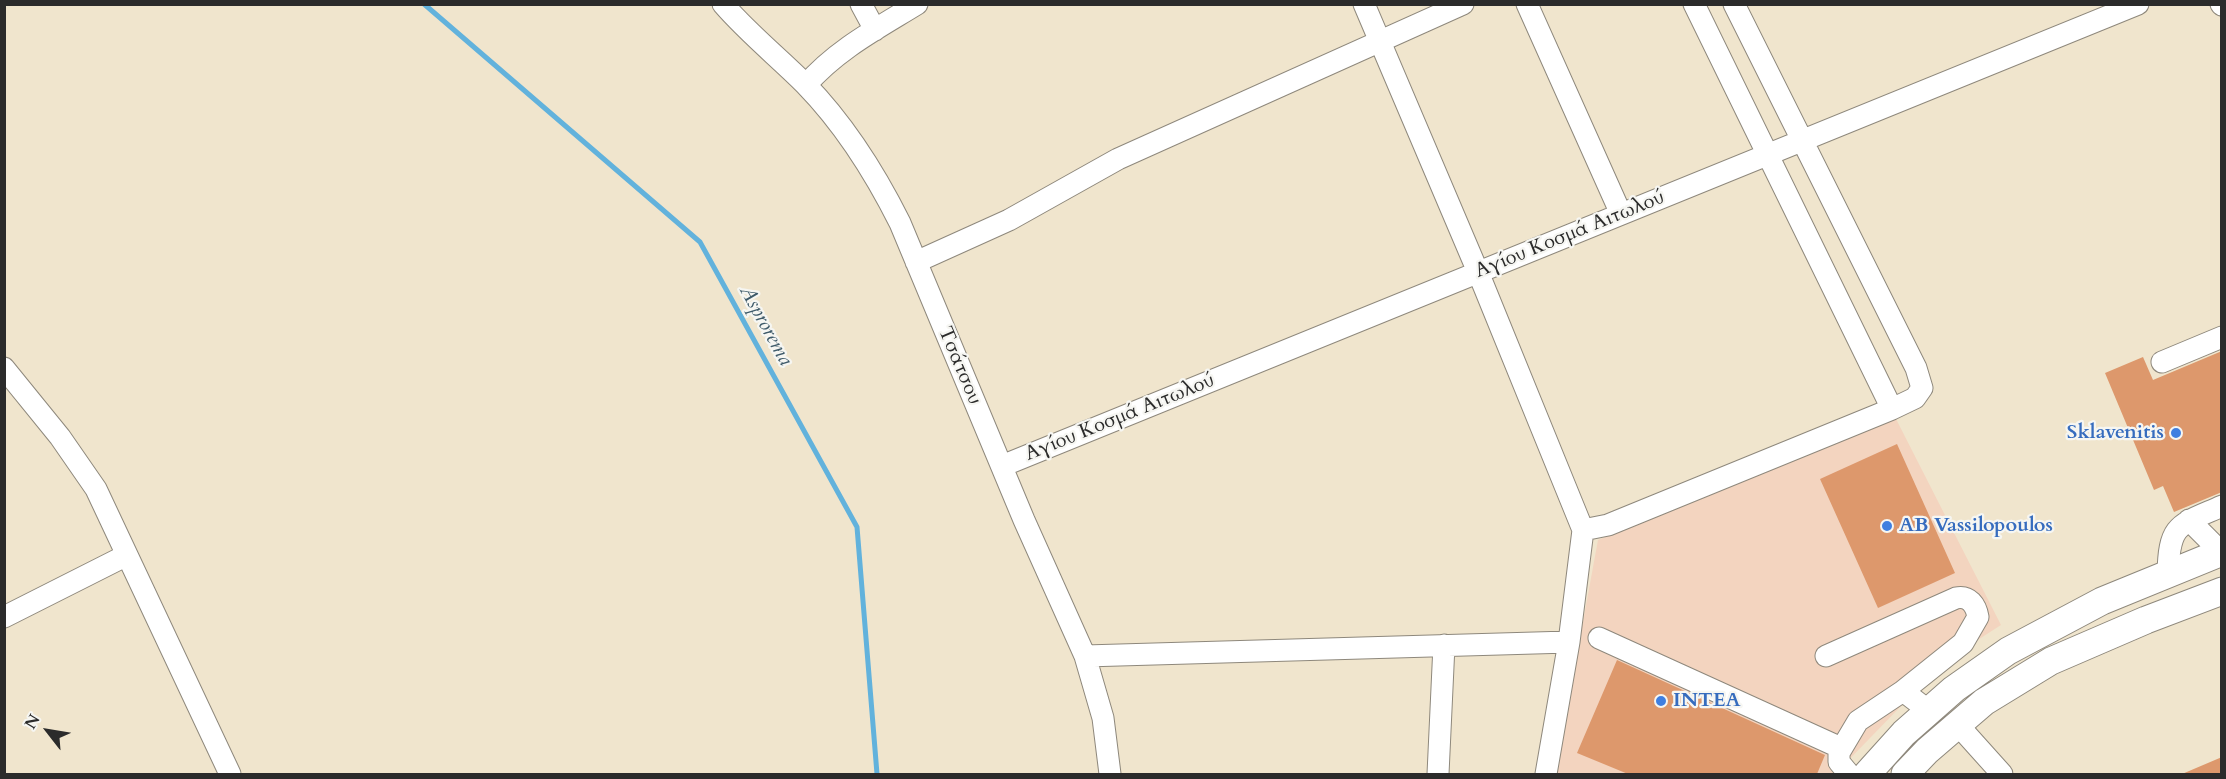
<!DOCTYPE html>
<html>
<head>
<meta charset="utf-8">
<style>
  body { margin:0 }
  #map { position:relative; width:2226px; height:779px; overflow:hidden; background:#f0e5cd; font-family:Cardo,serif }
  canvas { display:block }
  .frame { position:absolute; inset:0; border:6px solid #2b2b2b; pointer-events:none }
  .north { position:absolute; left:18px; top:701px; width:60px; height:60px; -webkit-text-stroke:4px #f6f6f2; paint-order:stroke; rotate:301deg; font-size:16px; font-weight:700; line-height:24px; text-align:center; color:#2b2b2b }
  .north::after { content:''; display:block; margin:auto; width:21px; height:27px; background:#2b2b2b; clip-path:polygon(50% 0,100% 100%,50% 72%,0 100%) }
</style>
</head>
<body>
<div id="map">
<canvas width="2226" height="779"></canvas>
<div class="frame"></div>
<div class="north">N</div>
</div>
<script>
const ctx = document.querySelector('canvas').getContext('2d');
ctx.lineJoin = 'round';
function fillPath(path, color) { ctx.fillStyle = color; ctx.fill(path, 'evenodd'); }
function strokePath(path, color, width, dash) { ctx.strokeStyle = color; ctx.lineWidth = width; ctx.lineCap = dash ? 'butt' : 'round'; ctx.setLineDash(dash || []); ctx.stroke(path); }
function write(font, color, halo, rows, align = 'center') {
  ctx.font = font + ' Cardo,serif'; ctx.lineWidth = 4.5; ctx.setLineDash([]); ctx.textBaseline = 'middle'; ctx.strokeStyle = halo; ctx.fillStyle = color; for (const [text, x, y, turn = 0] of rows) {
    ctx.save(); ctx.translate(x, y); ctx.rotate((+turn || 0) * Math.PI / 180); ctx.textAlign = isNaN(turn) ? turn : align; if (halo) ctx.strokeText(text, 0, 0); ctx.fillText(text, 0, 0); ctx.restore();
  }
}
const built = new Path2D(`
  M1895,417L2001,625L1973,643L1905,702L1835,774H1555L1598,540Z`);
const stream = new Path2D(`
  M424,4L700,242L857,527L877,774`);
const building = new Path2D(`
  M2222,351V492L2174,512L2163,486L2154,490L2105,373L2143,357L2153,380Z
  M1897,444L1955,573L1878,608L1820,479Z
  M1617,660L1825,755L1817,774H1628L1577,753Z
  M2222,757V774H2182Z`);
const minor = new Path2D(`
  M723,4C748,33 778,57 805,84C844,124 875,173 900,223L1024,520L1085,656L1103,718L1110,774
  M861,4L875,30
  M1364,4L1478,272L1583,530L1569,642L1546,774
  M1527,4L1621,214
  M1694,4L1892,409
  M2221,4L2222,5
  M806,85C836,50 878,28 917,4
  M916,262L1009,220L1118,159L1463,4
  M2162,362L2222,337
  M4,368L60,437L96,489L230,774
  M1002,466L2138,4
  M2189,520L2221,552
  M1583,530L1608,525L1892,409L1915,398L1922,388L1916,368L1734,4
  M2168,574C2169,523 2179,525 2222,506
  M4,617L127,555
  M1599,638L1841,748
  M1085,656L1569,642
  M1826,656L1956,598C1969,595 1976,605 1978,617L1963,643L1903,691
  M1958,725L2002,774
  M1438,774L1444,645
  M1849,774L1839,762V753L1858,721L1903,691L1929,711`);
const major = new Path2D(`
  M1867,774L1904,733L1954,689L2008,651L2102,601L2222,552
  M1905,774L1927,751L1984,702L2051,661L2146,620L2222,591`);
const markers = [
  [2176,433,6,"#3f7fe0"],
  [1887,526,6,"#3f7fe0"],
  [1661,701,6,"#3f7fe0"]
];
const streetNames = [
  ["Αγίου Κοσμά Αιτωλού",1570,235,-22],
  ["Τσάτσου",959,366,67],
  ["Αγίου Κοσμά Αιτωλού",1120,418,-22]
];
const shopNames = [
  ["Sklavenitis",2164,433,"right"],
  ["AB Vassilopoulos",1899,526],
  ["INTEA",1673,701]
];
const waterNames = [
  ["Asprorema",765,326,61]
];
fillPath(built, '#f3d4bf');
strokePath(stream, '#62b2dc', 5);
fillPath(building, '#dd986c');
strokePath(minor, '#8e887c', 23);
strokePath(major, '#8e887c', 29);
strokePath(minor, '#fff', 21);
strokePath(major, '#fff', 27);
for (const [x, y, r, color] of markers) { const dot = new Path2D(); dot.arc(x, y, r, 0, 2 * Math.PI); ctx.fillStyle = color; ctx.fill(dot); strokePath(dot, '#f6f6f2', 2); }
write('20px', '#2b2b2b', '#f6f6f2', streetNames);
write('bold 20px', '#366cbe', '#f6f6f2', shopNames, 'left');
write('italic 21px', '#3e5a69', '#f6f6f2', waterNames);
</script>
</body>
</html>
